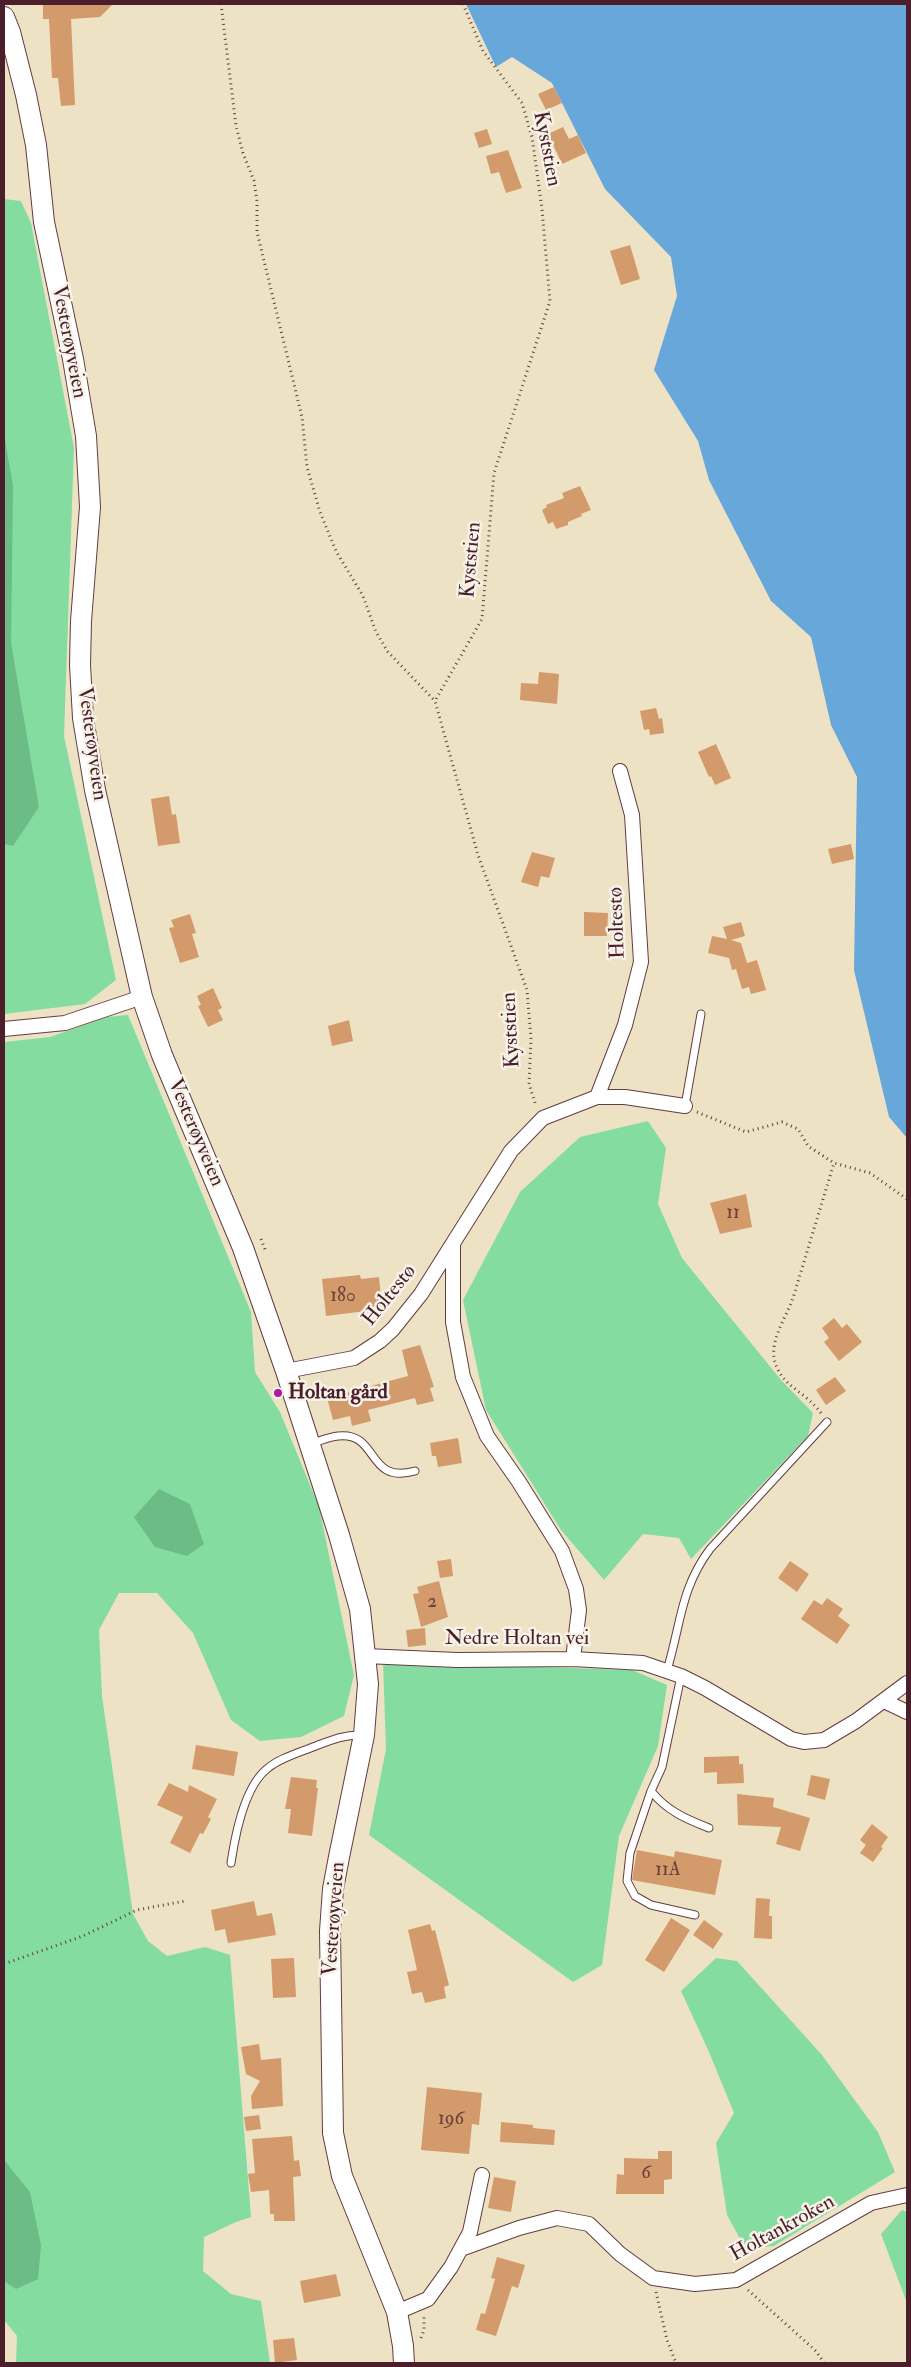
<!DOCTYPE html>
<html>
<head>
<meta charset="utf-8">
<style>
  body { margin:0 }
  #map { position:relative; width:911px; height:2367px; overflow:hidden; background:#eee2c4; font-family:"IM FELL Double Pica",serif }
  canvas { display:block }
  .frame { position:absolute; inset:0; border:5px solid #4a1f2b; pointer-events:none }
</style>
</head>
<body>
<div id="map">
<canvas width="911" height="2367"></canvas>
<div class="frame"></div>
</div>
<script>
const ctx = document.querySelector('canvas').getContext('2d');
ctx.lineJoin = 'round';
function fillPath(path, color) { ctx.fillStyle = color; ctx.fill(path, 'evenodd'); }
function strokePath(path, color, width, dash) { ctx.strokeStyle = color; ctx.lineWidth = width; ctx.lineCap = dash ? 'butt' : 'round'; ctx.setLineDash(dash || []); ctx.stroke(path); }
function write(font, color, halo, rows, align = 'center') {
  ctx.font = font + ' "IM FELL Double Pica",serif'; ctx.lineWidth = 5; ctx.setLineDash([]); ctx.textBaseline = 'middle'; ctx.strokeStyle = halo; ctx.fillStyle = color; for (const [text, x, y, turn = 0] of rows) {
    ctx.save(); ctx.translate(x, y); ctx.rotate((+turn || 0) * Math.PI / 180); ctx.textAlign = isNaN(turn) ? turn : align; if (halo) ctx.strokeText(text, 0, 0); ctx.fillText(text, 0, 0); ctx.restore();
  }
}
const green = new Path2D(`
  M4,199L21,201L31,223L74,448L64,736L116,980L85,1004L4,1014Z
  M128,1015L251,1312L255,1372L280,1412L319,1507L354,1675L344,1716L301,1737L260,1741L231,1720L193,1633L157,1593H119L99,1630L102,1696L133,1914L148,1941L167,1956L205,1947L230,1955L251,2217L236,2222L204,2237L203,2271L231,2294L261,2301L270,2363H16L17,2336L4,2320V1042L50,1037L107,1017Z
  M648,1121L666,1148L658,1204L682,1258L781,1380L813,1413L808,1436L691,1559L679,1538L643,1534L604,1580L561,1530L486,1410L463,1300L520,1192L580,1137Z
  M383,1662L632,1670L667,1685L658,1746L619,1836L602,1965L573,1982L369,1835L386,1749Z
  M716,1958L737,1961L822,2055L878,2132L895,2172L774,2246L745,2248L727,2215L716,2143L734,2113L709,2052L681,1991Z
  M902,2210L907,2212V2303L881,2234Z`);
const forest = new Path2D(`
  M4,434L13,486L11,643L39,807L13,846L4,844Z
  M159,1489L190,1504L204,1544L187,1556L155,1547L134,1517Z
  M4,2160L30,2192L41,2245L38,2279L16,2289L4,2281Z`);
const water = new Path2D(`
  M466,4H907V1138L889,1117L854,970L857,777L831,725L811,637L771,601L709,480L698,441L654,370L677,296L671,257L605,189L552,83L512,57L496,67Z`);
const building = new Path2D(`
  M43,4H113L100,17L71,19L75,105L61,106L58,78H52L49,19H43Z
  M554,87L562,103L546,110L538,94Z
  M563,127L569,139L578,135L586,153L562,164L548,134Z
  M487,129L492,144L479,148L474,133Z
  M508,150L522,188L506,193L499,172L491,174L486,156Z
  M630,245L640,279L621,285L610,251Z
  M580,486L591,510L581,514L582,516L568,522V525L556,529L553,522L548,524L542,510L547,507L546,505L564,498L562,493Z
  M539,672L559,674L557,704L520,700L521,683L538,684Z
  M656,708L659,719L662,718L664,733L650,735L649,729L644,730L640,711Z
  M716,744L731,778L715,785L711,776L709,777L698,752Z
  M169,796L172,815L176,814L180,843L158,846L151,799Z
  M851,844L854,859L832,864L828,849Z
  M532,852L555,858L549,878L541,876L538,887L521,882Z
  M584,912L608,913L607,936H584Z
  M190,914L196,933L192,934L199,957L180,963L169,928L174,927L171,920Z
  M741,922L745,936L731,940L741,943L747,963L757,960L766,990L751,994L749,987L742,989L736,969L732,970L729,958L708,953L712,936L727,939L723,927Z
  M213,988L222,1008L218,1010L223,1020L208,1027L198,1006L201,1005L197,996Z
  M349,1020L353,1041L332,1046L328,1026Z
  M746,1194L752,1227L720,1234L710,1203Z
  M360,1275L361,1279L379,1277L382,1309L326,1316L322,1279Z
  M834,1318L842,1328L847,1324L862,1342L839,1361L824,1342L829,1338L822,1328Z
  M420,1345L434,1387L430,1388L434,1401L417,1405L415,1398L368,1410L371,1421L352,1426L350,1416L333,1420L327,1398L408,1376L402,1350Z
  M835,1377L846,1391L826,1405L816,1390Z
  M458,1438L462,1463L438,1467L436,1456H432L430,1443Z
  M451,1559L453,1576L440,1578L437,1561Z
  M790,1561L809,1574L797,1592L778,1578Z
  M439,1581L448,1617L421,1627L413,1594L419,1593L417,1587Z
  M827,1598L843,1609L838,1616L850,1625L837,1644L801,1619L814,1600L822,1605Z
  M425,1628L426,1645L408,1647L406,1630Z
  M196,1745L238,1752L234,1776L192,1769Z
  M739,1756V1764H743L744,1783L717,1784V1772L704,1773V1757Z
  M811,1775L830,1779L825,1800L807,1795Z
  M291,1777L317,1780L316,1788H318L312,1836L288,1833L291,1809H285Z
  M169,1783L188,1792L189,1785L217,1799L208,1817L211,1819L203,1834L200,1833L190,1853L170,1843L183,1817L157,1805Z
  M737,1794L774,1798L773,1807L810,1818L800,1851L776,1844L781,1827L738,1825Z
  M872,1824L888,1837L881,1847L883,1848L873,1862L860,1853L866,1845L860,1840Z
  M637,1850L674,1857L675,1851L722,1860L715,1895L632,1880Z
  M756,1898L770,1899L769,1916H772V1939L754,1938Z
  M254,1901L257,1916L272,1913L276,1935L228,1943L225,1929L215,1931L211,1910Z
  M671,1918L690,1930L664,1972L645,1960Z
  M704,1920L723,1934L713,1949L693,1935Z
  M430,1924L432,1931L435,1930L449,1985L444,1987L446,1998L425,2003L422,1992L412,1994L407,1972L417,1970L408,1930Z
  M294,1958L296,1997L273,1998L271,1959Z
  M259,2044L261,2060L281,2058L283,2106L252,2109L251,2096L260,2081L246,2074L241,2047Z
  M427,2087L482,2093L479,2125L472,2124L469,2154L421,2150Z
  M259,2115L261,2129L246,2131L244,2117Z
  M501,2122L533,2125V2128L555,2130L554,2145L500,2142Z
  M292,2136L294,2161L299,2160L301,2176L293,2177L295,2221H274V2214H270L269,2190L251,2192L248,2174L255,2173L252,2139Z
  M658,2151H672V2179L664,2180V2194H616L617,2174L624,2175V2158L658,2159Z
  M494,2177L516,2181L511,2212L488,2208Z
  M497,2257L525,2265L518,2288L512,2286L496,2336L476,2330L481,2313L485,2314L495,2279L491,2278Z
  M336,2274L341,2296L304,2303L300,2281Z
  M294,2338L297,2360L275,2363L273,2340Z`);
const path = new Path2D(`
  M221,4L236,126L243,153L254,181L257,201V232L302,417L307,467L320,512L336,551L363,596L376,632L388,652L435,701
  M463,4L483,51L522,103L532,137L542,209L550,301L494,473L482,619L435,701L478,855L527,990L531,1039L529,1084L536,1106
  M697,1112L746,1132L782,1122L798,1129L808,1146L834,1163L870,1173L907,1199
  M261,1239L266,1252
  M821,1413C813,1402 800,1393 789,1384C758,1354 782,1328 793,1298L834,1163
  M4,1964L83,1936L137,1910L185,1901
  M748,2290L816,2351L824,2363
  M656,2292L667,2340L676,2363
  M421,2338L424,2330V2316`);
const lane = new Path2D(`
  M685,1106L701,1014
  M312,1443C320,1441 329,1437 338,1436C379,1431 366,1485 415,1471
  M667,1670C681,1625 680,1589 710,1549L827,1422
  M681,1676L662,1767L651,1791L630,1853L627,1881L635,1896L651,1905L695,1915
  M651,1791C667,1811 686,1819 709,1828
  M231,1863C235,1836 244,1786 268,1768C280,1758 298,1753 313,1747C329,1741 345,1734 362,1735`);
const street = new Path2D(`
  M4,1029L65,1023L142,997
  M597,1097L625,1025L641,962L632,815L620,771
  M453,1243V1322L463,1377L487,1436L519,1482L562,1551L576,1589L579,1610L573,1659
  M286,1371L354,1358L380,1341L393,1329L421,1294L511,1151L543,1118L597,1097H625L685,1106
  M365,1656L457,1660L573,1659L643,1663L681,1676L705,1688L791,1739L804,1742L824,1740L856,1721L907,1683
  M884,1701L907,1712
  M461,2249L519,2228L557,2218L589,2224L620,2254L653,2278L695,2284L736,2280L871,2203L907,2195
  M397,2312L428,2299L451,2267L470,2232L482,2175`);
const secondary = new Path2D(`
  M4,17L10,32L26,95L36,145L44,222L73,359L86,436L90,507L81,621L80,665L83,718L95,790L142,997L162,1055L243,1248L286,1371L339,1535L360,1609L368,1684L364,1735L339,1857L333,1889L330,1931L333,2133L342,2176L397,2312L403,2346L404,2363`);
const markers = [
  [278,1393,5,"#b5179e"]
];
const numberNames = [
  ["11",733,1214],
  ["180",343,1297],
  ["2",432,1603],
  ["11A",668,1871],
  ["196",451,2120],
  ["6",646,2174]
];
const streetNames = [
  ["Kyststien",546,149,79],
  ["Vesterøyveien",68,342,79],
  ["Kyststien",472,560,-85],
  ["Vesterøyveien",91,744,82],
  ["Holtestø",618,923,-92],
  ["Kyststien",512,1030,-93],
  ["Vesterøyveien",195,1133,67],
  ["Holtestø",390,1296,-51],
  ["Nedre Holtan vei",517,1639],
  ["Vesterøyveien",335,1919,-86],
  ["Holtankroken",783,2229,-29]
];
const poiNames = [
  ["Holtan gård",288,1393]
];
fillPath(green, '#85dca1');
fillPath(forest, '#6cbc87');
fillPath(water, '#67a7da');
fillPath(building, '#d39a6b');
strokePath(lane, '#633c42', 9);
strokePath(street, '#633c42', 16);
strokePath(secondary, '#633c42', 22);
strokePath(path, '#633c42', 3, [1, 4]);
strokePath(lane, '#fff', 7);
strokePath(street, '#fff', 14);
strokePath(secondary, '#fff', 20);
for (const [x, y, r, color] of markers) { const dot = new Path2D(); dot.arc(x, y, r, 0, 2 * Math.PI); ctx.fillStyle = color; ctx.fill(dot); strokePath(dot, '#f7f3e8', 2); }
write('19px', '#6c3e3b', null, numberNames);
write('21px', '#4a1f2b', '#f7f3e8', streetNames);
write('bold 21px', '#4a1f2b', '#f7f3e8', poiNames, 'left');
</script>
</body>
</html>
